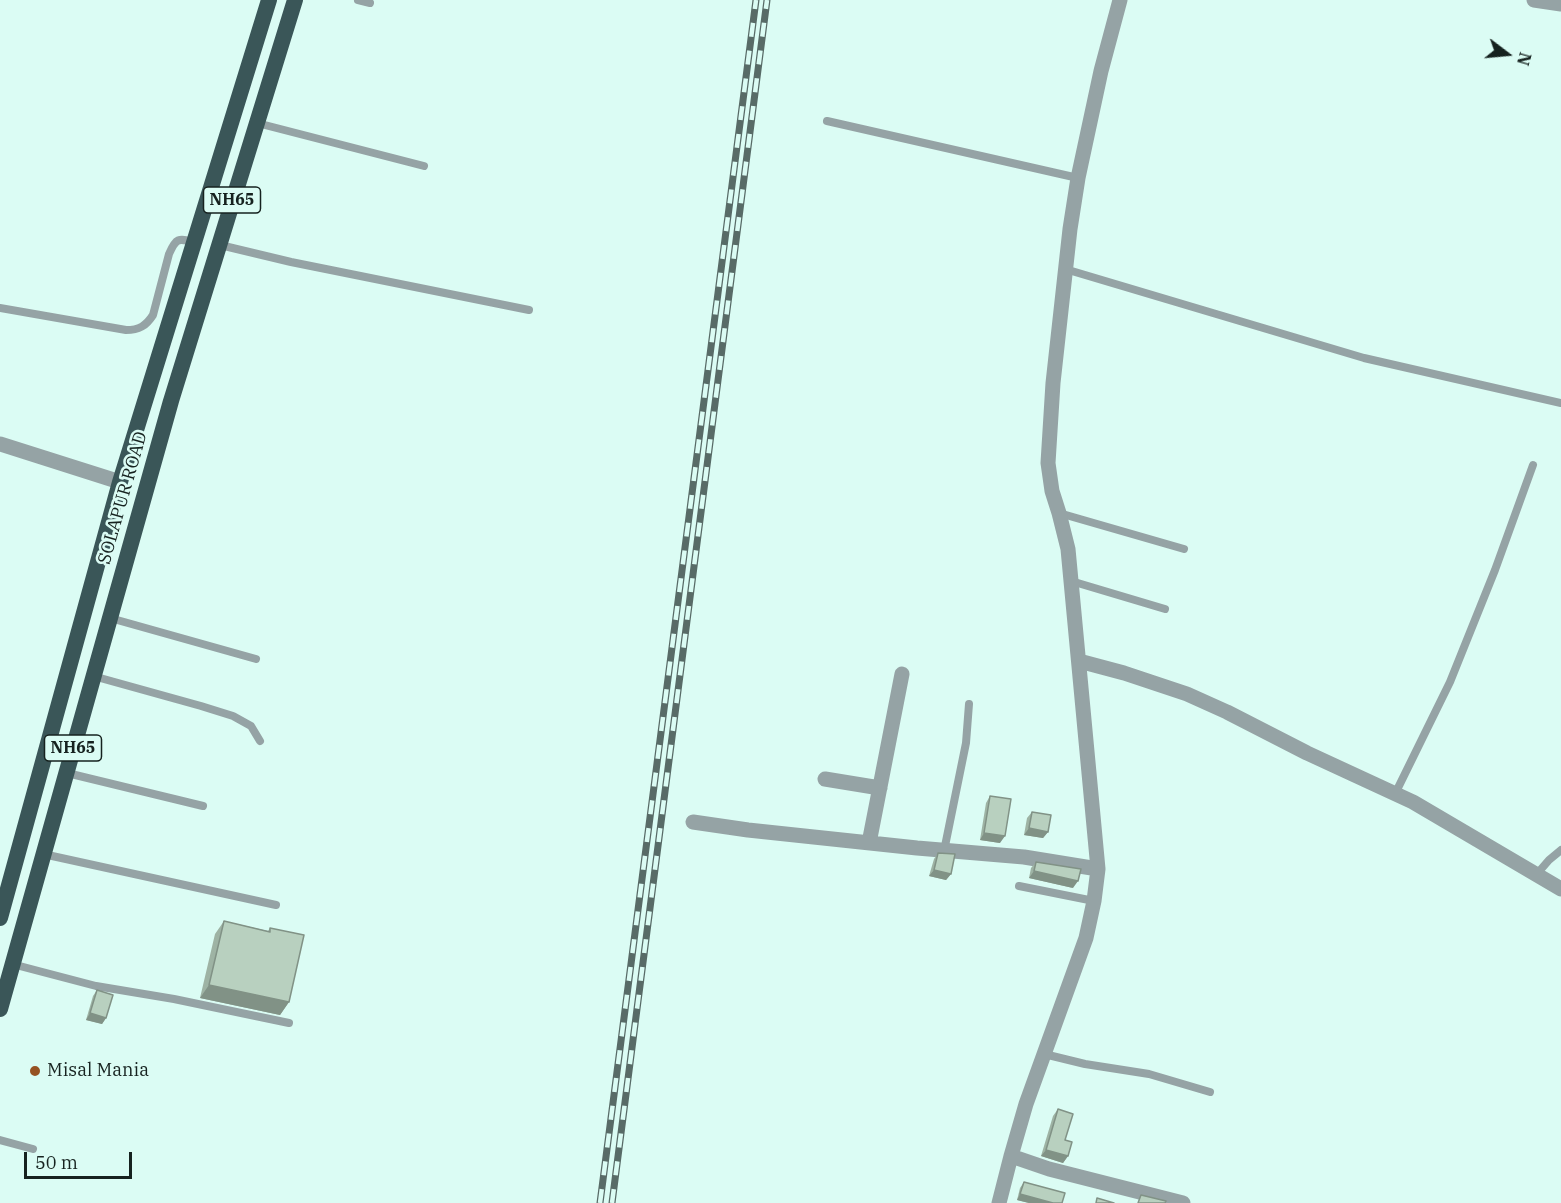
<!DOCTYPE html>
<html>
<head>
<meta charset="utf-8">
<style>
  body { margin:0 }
  #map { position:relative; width:1561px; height:1203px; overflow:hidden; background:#dbfcf4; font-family:"IBM Plex Serif",serif }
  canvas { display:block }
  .north { position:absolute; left:1477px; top:24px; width:60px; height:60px; -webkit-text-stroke:4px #dbfcf4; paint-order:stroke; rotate:106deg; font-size:16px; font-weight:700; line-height:24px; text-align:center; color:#16221f }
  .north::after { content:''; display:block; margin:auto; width:21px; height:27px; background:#16221f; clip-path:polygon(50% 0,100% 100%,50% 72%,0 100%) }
  .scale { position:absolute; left:24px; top:1152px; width:108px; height:27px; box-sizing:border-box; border:3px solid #16221f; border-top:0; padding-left:8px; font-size:18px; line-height:21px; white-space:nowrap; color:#16221f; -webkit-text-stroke:4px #dbfcf4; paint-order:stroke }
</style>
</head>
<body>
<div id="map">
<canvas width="1561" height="1203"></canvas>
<div class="north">N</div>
<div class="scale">50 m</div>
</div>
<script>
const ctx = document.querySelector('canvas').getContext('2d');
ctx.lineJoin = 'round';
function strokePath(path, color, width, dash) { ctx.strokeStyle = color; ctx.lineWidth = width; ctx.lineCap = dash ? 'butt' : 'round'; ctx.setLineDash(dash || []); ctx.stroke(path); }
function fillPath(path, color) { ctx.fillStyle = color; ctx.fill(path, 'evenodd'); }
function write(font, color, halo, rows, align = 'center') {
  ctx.font = font + ' "IBM Plex Serif",serif'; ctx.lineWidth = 5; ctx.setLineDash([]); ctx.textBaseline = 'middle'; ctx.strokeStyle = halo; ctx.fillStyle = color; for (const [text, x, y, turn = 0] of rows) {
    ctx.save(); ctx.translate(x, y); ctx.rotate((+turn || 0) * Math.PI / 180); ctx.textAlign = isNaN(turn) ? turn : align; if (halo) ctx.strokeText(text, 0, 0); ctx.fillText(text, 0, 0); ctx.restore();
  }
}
const service = new Path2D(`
  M358,0L370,3
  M827,121L1078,178
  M257,123L424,166
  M220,245L291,262L529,310
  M1065,269L1364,358L1561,403
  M0,308L126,330C139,330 146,326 153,315L169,254C176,238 178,238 194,242
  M1059,513L1184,549
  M1071,581L1165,609
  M110,618L256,659
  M93,676L201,706L233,716L251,726L260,741
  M67,773L203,806
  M1395,794L1450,682L1495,570L1533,465
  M944,851L966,743L969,704
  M43,854L276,905
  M1536,875L1549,860L1561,850
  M1019,886L1094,901
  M12,964L96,986L174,999L289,1023
  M1044,1054L1085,1064L1149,1074L1210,1092
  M0,1140L33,1149`);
const minor = new Path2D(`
  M1534,0L1561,4
  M0,444L120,482
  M1079,661L1124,673L1187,694L1227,712L1307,753L1413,802L1561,889
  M825,779L880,788
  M693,822L748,830L917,848L1024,857L1098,869
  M869,843L902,674
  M1011,1156L1049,1169L1183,1203
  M999,1203L1011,1156L1026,1104L1086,938L1094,901L1098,869L1068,549L1059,513L1052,491L1048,463L1053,383L1070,229L1078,178L1101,71L1120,0`);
const trunk = new Path2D(`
  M0,918L120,482L269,0
  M0,1009L171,401L295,0`);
const rail = new Path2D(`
  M600,1203L756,0
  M612,1203L767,0`);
const wall = new Path2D(`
  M990,796L1000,843L980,840L986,803Z
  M1032,812L1048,832L1043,838L1024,835L1027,818Z
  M938,853L951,874L946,880L929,876L934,859Z
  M1036,862L1073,888L1029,878L1031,868Z
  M224,921L268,931L270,928L289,1002L280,1015L200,998L215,934Z
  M97,990L106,1018L102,1024L86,1020L93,996Z
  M1058,1109L1065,1140L1068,1156L1063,1163L1041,1156L1053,1116Z
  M1024,1182L1062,1203H1029L1017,1200L1020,1188Z`);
const shadedWall = new Path2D(`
  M1029,828L1048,832L1043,838L1024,835Z
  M984,833L1005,836L1000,843L980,840Z
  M934,870L951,874L946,880L929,876Z
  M1034,871L1078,881L1073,888L1029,878Z
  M209,985L289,1002L280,1015L200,998Z
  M90,1013L106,1018L102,1024L86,1020Z
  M1046,1150L1068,1156L1063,1163L1041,1156Z
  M1020,1194L1053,1203H1029L1017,1200Z`);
const building = new Path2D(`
  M990,796L1011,799L1005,836L984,833Z
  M1032,812L1051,815L1048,832L1029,828Z
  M938,853L955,854L951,874L934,870Z
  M1036,862L1081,869L1078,881L1034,871Z
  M224,921L270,932V928L304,935L289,1002L209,985Z
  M97,990L113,995L106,1018L90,1013Z
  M1058,1109L1073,1114L1065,1140L1072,1142L1068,1156L1046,1150Z
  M1024,1182L1065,1193L1062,1203H1053L1020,1194Z
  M1141,1195L1166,1201L1165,1203H1138Z
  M1097,1198L1114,1203H1096Z`);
const markers = [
  [35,1071,6,"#955222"]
];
const shields = [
  [232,200,57],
  [73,748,57]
];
const shieldNames = [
  ["NH65",232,200],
  ["NH65",73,748]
];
const streetNames = [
  ["SOLAPUR ROAD",123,498,-74]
];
const poiNames = [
  ["Misal Mania",47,1071]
];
strokePath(service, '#95a3a5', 8);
strokePath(minor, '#95a3a5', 15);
strokePath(trunk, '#3a5658', 16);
strokePath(rail, '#586b67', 7);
strokePath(rail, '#dbfcf4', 4.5, [14]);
fillPath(wall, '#9eb3a4');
fillPath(shadedWall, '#819286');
fillPath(building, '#b8d0bf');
strokePath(building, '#819286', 1.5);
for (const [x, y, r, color] of markers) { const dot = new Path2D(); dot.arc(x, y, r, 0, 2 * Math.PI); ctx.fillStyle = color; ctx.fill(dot); strokePath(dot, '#dbfcf4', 2); }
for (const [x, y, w] of shields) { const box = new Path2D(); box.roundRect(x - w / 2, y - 13, w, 26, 4.5); ctx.fillStyle = '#dbfcf4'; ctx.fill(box); strokePath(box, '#16221f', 1.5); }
write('bold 16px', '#16221f', null, shieldNames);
write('18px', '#16221f', '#dbfcf4', streetNames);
write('18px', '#16221f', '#dbfcf4', poiNames, 'left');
</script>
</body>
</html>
